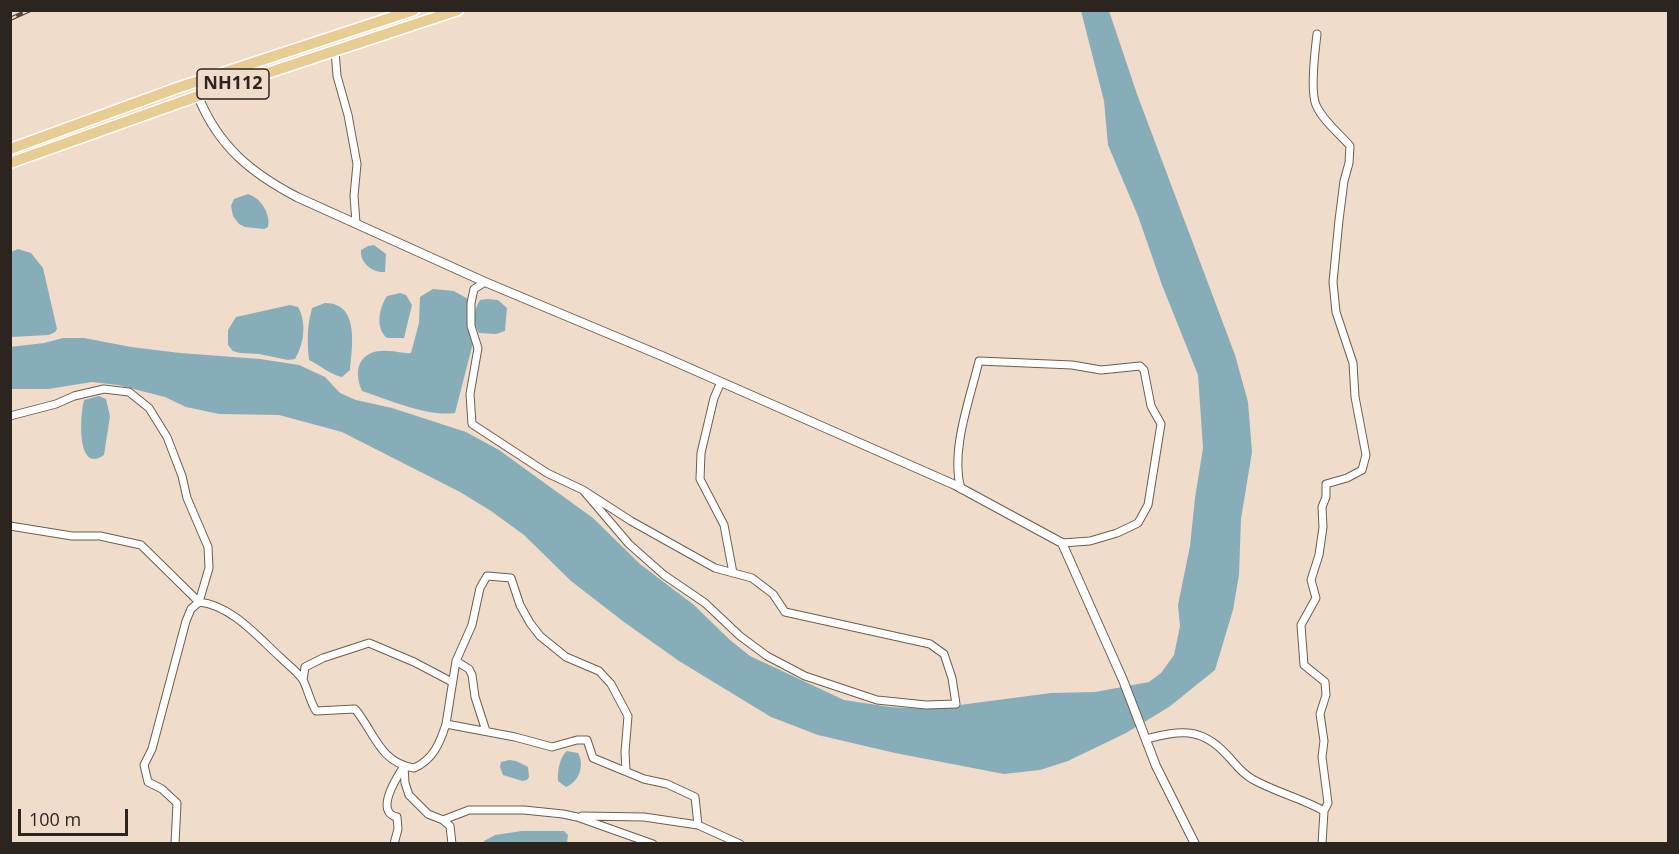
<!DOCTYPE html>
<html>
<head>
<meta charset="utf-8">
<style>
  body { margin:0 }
  #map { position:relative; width:1679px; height:854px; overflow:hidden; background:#f0dccb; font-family:"Open Sans",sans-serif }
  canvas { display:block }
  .frame { position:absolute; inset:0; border:12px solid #2c251f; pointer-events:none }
  .scale { position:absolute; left:18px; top:809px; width:110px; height:27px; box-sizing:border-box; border:3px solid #2c251f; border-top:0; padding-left:8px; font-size:18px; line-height:21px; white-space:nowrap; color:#2c251f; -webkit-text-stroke:4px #f0dccb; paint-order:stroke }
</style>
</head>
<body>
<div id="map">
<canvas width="1679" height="854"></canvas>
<div class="frame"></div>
<div class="scale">100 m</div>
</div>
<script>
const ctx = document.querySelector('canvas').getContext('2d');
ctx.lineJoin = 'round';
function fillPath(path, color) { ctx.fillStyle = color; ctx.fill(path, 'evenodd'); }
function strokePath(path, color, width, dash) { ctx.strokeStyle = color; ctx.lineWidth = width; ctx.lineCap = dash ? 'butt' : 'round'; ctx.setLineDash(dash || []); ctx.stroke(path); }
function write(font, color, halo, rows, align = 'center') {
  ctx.font = font + ' "Open Sans",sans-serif'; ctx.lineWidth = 6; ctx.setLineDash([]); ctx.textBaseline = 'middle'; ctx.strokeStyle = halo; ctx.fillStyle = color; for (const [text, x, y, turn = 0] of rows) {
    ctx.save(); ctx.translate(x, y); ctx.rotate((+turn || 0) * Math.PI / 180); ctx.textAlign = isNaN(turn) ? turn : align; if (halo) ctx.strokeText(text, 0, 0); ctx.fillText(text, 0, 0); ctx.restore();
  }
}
const water = new Path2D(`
  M1081,11H1109L1137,94L1235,355L1248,402L1252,452L1241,519L1239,575L1233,610L1215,670L1169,707L1126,733L1068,761L1040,770L1004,774L895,753L818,735L771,717L679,661L624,622L571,581L524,535L491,511L460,492L342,432L279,415L219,414L186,407L165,397L118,385L92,382L48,389H11L10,347L44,343L63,338H84L131,347L180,353L260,359L299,365L325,377L340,393L356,400L392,408L466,432L499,450L593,518L640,564L694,605L730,640L750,656L844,700L890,707L929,709L1051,693L1095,692L1149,682L1161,673L1174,655L1180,626L1178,605L1190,546L1195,498L1203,448L1198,375L1162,285L1138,216L1108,145L1104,101Z
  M248,194C261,198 271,214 268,227L264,229L245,227L239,224L233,216L231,206L234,199Z
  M374,245L386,254L385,272C372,273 360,263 361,250L368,246Z
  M18,249L31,253L43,268L57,329L55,332L49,335L11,337V252Z
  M433,289L454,291L468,299L467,318L473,343L455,413C428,417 389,400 362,391C352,368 361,349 388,351C396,351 403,354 411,353L419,323L420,297Z
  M400,293L406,295L412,305L404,338H387C375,328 379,308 387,296Z
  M488,299L498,300L507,308L505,331L496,334L479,333C472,321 473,312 480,300Z
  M325,303C360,303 352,347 350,370L342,377C330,374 321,366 309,360C307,342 307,326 312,308Z
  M290,305L298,307C307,323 304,344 295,359L288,360L259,354L240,353L233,351L228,345V330L236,317Z
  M99,396L106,399L110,416L104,455C76,475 80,414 84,400Z
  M567,751L578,753C585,765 579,782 566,787L558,781C557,772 560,756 567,751Z
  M509,760L516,761L528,767L529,777L527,780L522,781L503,775L500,767L501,762Z
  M522,831H564L568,835L567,843H483L484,841L495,835Z`);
const minor = new Path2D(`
  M1317,34C1315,50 1310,91 1316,105C1323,121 1339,133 1350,146L1349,163L1344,181L1339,220L1333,282L1336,312L1353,363L1355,397L1366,455L1362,470L1347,478L1326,484V497L1322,507L1323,527L1319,555L1311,580L1316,598L1301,625L1304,665L1325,682L1326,695L1320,714L1324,741L1322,757L1328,803L1324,811
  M335,51L337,76L348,115L357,164L354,196L356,223
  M485,282L474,289L471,303V326L478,348L470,394L472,424L547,473L583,490L631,521L715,568L752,578L773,594L785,612L930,644L944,654L952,678L956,704L926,705L877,700L805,676L767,656L740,636L705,603L664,575L629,544L583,490
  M721,382L714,398L701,453L700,479L724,525L733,573
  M10,416L56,404L74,396L104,389L129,392L149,408L167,437L182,476L187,498L208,547L209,568L199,602L141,545L100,536H72L10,526
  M961,489C950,451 970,399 979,361L1072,365L1101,370L1140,366L1144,370L1151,406L1161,424L1148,505L1138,523L1117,533L1090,541L1062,543
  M456,661L469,669L472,675L475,697L486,731
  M303,680L305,667L323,658L369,643L414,662L452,682
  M1146,739C1179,731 1200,726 1226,754C1237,765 1238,770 1252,779C1275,792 1301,798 1324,811L1322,844
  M404,766L405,783L409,795L428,814L443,820L450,826L452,844
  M626,771L625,752L628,716L611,684L599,671L566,657L540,636L530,623L520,605L511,578L487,576L480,588L472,625L456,661L446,724L515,737L552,747L577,740H587L593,758L644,779L667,784L695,797L698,825
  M582,816L644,817L698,825L740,844
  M443,820L469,810H524L563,814L577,817L653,844
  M175,844L177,803L162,789L148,782L144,765L152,749L186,621L191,609L199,602C231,605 258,637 280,657C287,664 298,672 303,680C308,690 310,701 316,711L355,709C375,733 379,762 414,768C433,760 440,743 446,724
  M394,844L398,829L397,817C374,812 397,777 404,766`);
const tertiary = new Path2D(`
  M198,96C218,146 251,173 297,197L485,282L662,356L955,485L1062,543L1123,680L1156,766L1195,844`);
const trunk = new Path2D(`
  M10,149L177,88L414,10
  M10,163L198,96L458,10`);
const rail = new Path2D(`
  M10,19L30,10`);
const shields = [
  [233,84,72]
];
const shieldNames = [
  ["NH112",233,84]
];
fillPath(water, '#87aeb8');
strokePath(minor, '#6f5d4e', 9);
strokePath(tertiary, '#6f5d4e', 10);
strokePath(trunk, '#fff', 13);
strokePath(minor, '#fff', 7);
strokePath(tertiary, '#fff', 8);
strokePath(trunk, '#e7cc94', 10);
strokePath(rail, '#524840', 4.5);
strokePath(rail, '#f0dccb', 2, [7]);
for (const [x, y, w] of shields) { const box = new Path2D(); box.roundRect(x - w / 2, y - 15, w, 30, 4.5); ctx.fillStyle = '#f0dccb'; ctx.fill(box); strokePath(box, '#2c251f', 1.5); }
write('bold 18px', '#2c251f', null, shieldNames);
</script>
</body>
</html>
